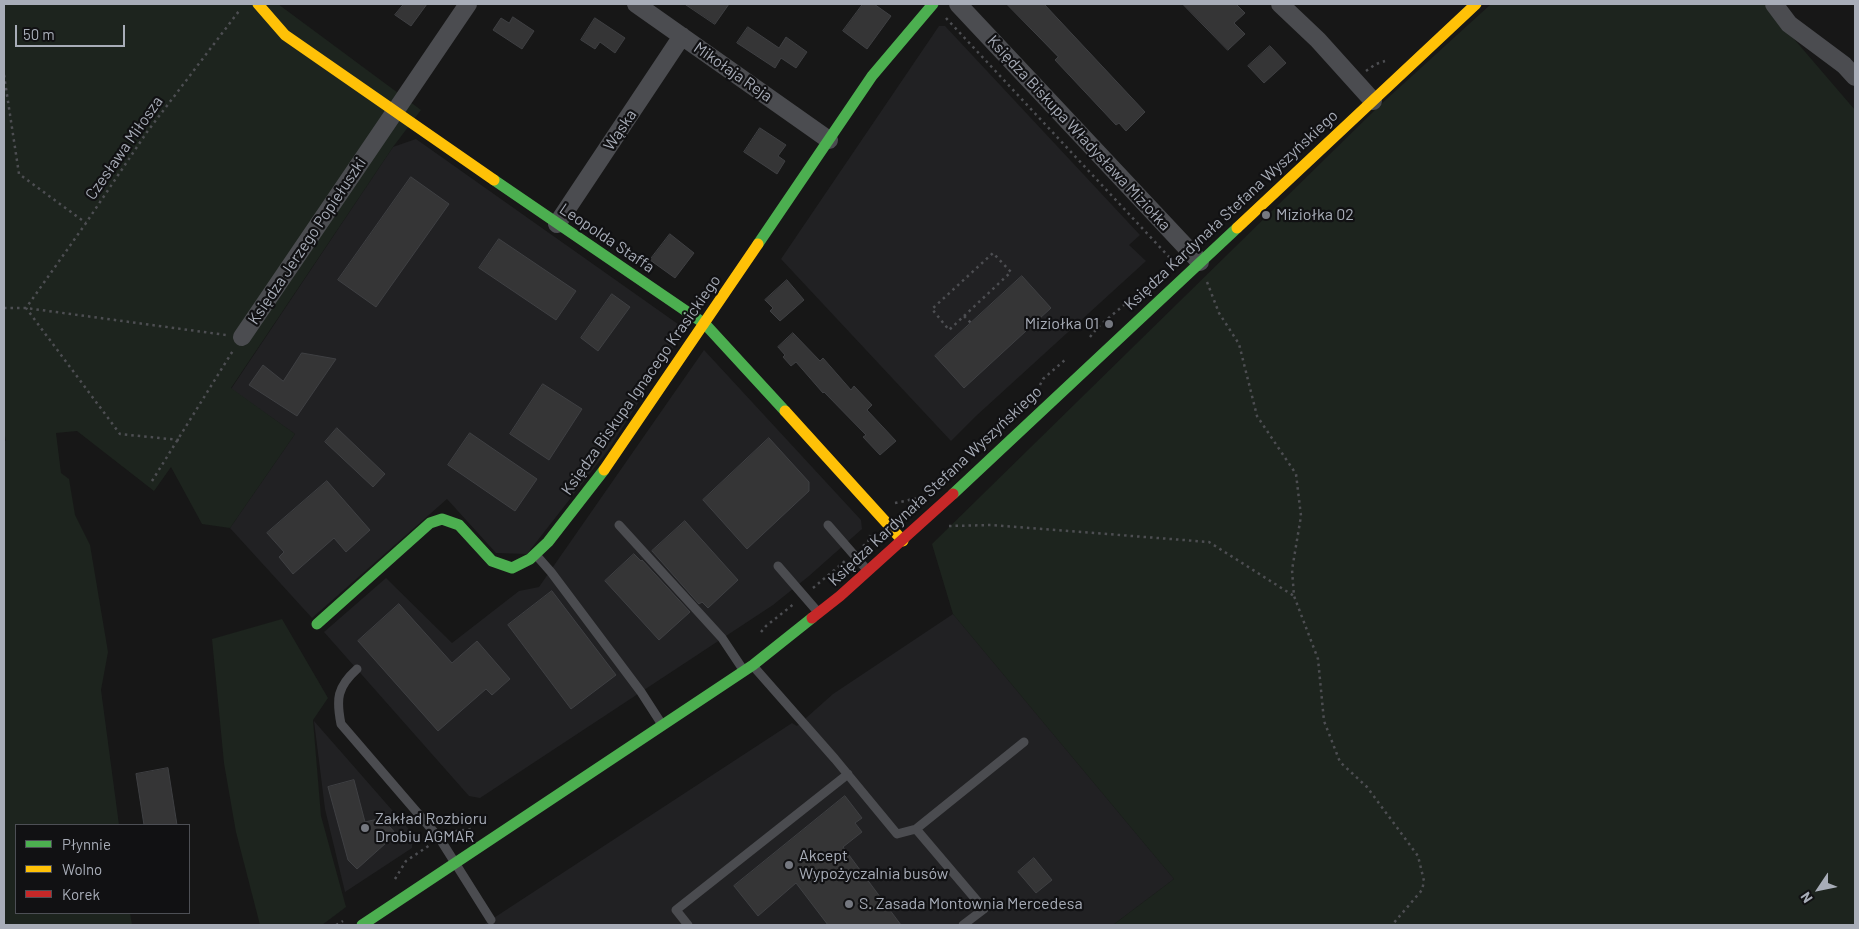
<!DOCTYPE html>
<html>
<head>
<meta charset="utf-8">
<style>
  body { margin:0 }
  #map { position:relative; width:1859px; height:929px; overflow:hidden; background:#171717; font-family:Barlow,sans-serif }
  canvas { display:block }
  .frame { position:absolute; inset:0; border:5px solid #a8adb8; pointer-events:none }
  .legend { position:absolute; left:15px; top:824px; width:175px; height:90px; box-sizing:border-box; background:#111113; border:1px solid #4d4f55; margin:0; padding:6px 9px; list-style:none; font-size:15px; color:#a8adb8 }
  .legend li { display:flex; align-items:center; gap:10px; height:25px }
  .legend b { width:25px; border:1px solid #4d4f55 }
  .north { position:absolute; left:1794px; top:864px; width:50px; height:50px; -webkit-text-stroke:4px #111113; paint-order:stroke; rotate:236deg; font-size:14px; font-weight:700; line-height:20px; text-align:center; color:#a8adb8 }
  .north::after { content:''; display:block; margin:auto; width:18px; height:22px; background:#a8adb8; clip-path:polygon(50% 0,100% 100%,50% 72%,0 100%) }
  .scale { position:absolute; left:15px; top:25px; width:110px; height:22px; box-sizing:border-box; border:2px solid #a8adb8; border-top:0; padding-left:6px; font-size:15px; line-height:18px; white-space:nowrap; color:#a8adb8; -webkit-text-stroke:4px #111113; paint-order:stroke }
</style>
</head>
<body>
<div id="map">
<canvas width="1859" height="929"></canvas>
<div class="frame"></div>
<ul class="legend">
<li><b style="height:6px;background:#4caf50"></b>Płynnie</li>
<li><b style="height:6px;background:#ffc107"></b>Wolno</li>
<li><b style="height:6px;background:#c62828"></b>Korek</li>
</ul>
<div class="north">N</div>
<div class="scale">50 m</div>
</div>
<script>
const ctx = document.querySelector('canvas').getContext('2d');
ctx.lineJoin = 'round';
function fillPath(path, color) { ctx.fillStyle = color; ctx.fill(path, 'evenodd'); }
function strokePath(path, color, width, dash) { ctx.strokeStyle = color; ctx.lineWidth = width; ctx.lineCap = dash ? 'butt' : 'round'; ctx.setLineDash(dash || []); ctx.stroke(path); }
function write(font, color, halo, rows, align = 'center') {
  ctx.font = font + ' Barlow,sans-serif'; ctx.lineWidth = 4.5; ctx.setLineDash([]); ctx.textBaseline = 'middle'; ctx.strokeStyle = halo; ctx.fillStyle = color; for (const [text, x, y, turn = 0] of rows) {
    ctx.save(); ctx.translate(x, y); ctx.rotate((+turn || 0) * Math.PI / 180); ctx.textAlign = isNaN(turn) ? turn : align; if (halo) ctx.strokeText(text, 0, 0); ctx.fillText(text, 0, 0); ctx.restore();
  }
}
const built = new Path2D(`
  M939,26H945L1140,235L1129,245L1146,261L976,416L951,441L781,259Z
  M416,139L685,329L609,449L527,554L496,553L447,499L312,618L230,528L295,434L231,389L393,147Z
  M704,350L861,520L862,529L809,576L773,605L480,798L469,796L324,632L386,578L452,643L519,591L539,587Z
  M953,614L1174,879L1113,925H483L792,723L797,726L833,694Z
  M314,721L413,834L412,848L345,892L325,809Z`);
const green = new Path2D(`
  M4,4H278L421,110L393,147L231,388L295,434L230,528L202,524L171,467L154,491L77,431L56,433L61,473L69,479L75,515L90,545L108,652L101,690L119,825H16V913H130L132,925H4V440L6,441L4,431Z
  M1491,4H1764L1855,110V925H1113L1174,879L953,614L932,544L1379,106Z
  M282,619L328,698L313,720L321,816L346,907L322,925H260L236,832L224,763L212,639Z`);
const building = new Path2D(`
  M404,4H427L411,26L395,15Z
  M685,4H729L715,24Z
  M863,4H874L891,16L867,49L843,31Z
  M1007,4H1044L1145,112L1126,131L1119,123L1116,125L1055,60L1058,57Z
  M1183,4H1236L1245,13L1234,23L1245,34L1228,50Z
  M513,17L534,31L522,49L493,30L501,18L509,23Z
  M595,18L625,38L615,53L600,42L595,49L581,40Z
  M748,27L779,48L786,37L807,52L796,68L781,58L775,68L737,43Z
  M1270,46L1286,63L1264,83L1248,66Z
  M760,128L786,145L778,156L785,161L777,174L744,152Z
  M411,177L449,204L376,307L338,280Z
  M670,234L694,253L675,278L650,260Z
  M499,239L576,291L556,320L479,268Z
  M1022,276L1051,308L964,388L935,356Z
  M787,280L804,300L780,321L770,311L773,308L765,300Z
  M612,294L630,307L598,351L581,338Z
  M793,333L820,361L823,358L851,390L854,386L872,405L867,410L896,441L880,455L863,437L866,435L824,392L823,393L796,362L791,366L783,357L785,355L778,347Z
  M302,353L336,359L297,416L249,385L263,365L283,381Z
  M543,384L582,409L549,460L510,434Z
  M337,428L385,474L373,487L325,442Z
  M470,433L537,479L515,511L448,465Z
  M769,438L809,482V491L747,549L703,500Z
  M327,481L370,530L346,552L334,538L293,574L279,557L284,552L267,533Z
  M685,521L738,580L708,608L702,602L699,604L652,551Z
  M634,554L641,561L642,560L690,612L659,640L605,581Z
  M552,591L616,675L571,709L508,625Z
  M399,604L452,663L477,641L510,679L492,695L486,689L438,731L358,641Z
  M168,768L177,825H144L136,774Z
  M354,780L365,822L382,818L396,834L357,869L348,860L328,787Z
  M845,796L862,818L855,823L862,832L843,847L901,925H828L796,883L758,916L734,886Z
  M1034,858L1052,880L1036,893L1018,872Z`);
const path = new Path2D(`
  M946,18L1170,258
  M1366,71L1376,64L1385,61
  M4,75L19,174L86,223
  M1207,282L1219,313L1239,344L1257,416L1296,474L1301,516L1292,570L1294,596L1318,659L1324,721L1340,762L1367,787L1418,856L1424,881L1422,890L1392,925
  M4,308H26L226,335
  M964,316L1011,272L993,253L932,309L949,330L964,316L971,323
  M1090,337L1099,326L1130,300
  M1040,385L1043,379L1066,359
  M179,440L120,434L26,308L86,223L147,132L239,11
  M152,481L234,349
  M895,503L919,498
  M949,526L991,525L1209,542L1294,596
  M863,546L868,542L870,535
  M813,588L845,561
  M761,632L766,626L795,603
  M449,832L471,829
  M395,879L406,861L430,845
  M336,925L343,921`);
const lane = new Path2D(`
  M619,525L722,638L744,671
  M828,525L868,571
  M536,555L551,572L641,692L661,723
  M778,566L817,611
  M754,667L835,759L897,834L916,829L984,909L963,925
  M357,669C337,687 336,699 341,724L440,839L491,920
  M916,829L1024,742
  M688,925L676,910L848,774`);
const street = new Path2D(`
  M636,4L829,140
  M958,4L1200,262
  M1280,4L1318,40L1373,101
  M1774,4L1789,24L1844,65L1855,77
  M557,224L682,36
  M242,337L468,4`);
const fast = new Path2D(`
  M494,180L705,324L785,411
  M758,244L872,76L933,4
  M953,494L1237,228
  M317,624L430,523L442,519L459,525L492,561L512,568L530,559L548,542L604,470
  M362,925L753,665L812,618`);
const slow = new Path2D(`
  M258,4L285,35L494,180
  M1237,228L1476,4
  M785,411L903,541
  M604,470L758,244`);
const jam = new Path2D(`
  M812,618L840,596L953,494`);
const markers = [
  [1266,215,5,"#757880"],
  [1109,324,5,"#757880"],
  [365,828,5,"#757880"],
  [789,865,5,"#757880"],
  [849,904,5,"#757880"]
];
const streetNames = [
  ["Mikołaja Reja",733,72,35],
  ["Wąska",620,130,-56],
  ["Księdza Biskupa Władysława Miziołka",1079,133,47],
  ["Czesława Miłosza",124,148,-55],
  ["Księdza Kardynała Stefana Wyszyńskiego",1231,210,-43],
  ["Leopolda Staffa",607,238,34],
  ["Księdza Jerzego Popiełuszki",307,241,-56],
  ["Księdza Biskupa Ignacego Krasickiego",641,385,-55],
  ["Księdza Kardynała Stefana Wyszyńskiego",935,486,-43]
];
const poiNames = [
  ["Miziołka 02",1276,215],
  ["Miziołka 01",1099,324,"right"],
  ["Zakład Rozbioru",375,819],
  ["Drobiu AGMAR",375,837],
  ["Akcept",799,856],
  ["Wypożyczalnia busów",799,874],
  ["S. Zasada Montownia Mercedesa",859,904]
];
fillPath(built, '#212123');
fillPath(green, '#1d241e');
fillPath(building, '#353536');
strokePath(building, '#3f4043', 1);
strokePath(path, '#4d4e52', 2.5, [2.5, 4]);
strokePath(lane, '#4b4c50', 9);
strokePath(street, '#4b4c50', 18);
strokePath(fast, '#4caf50', 11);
strokePath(slow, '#ffc107', 11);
strokePath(jam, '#c62828', 11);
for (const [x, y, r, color] of markers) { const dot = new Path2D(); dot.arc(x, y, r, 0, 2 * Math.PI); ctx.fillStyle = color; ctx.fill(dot); strokePath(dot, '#111113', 2); }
write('16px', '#a8adb8', '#111113', streetNames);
write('16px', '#a8adb8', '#111113', poiNames, 'left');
</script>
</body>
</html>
